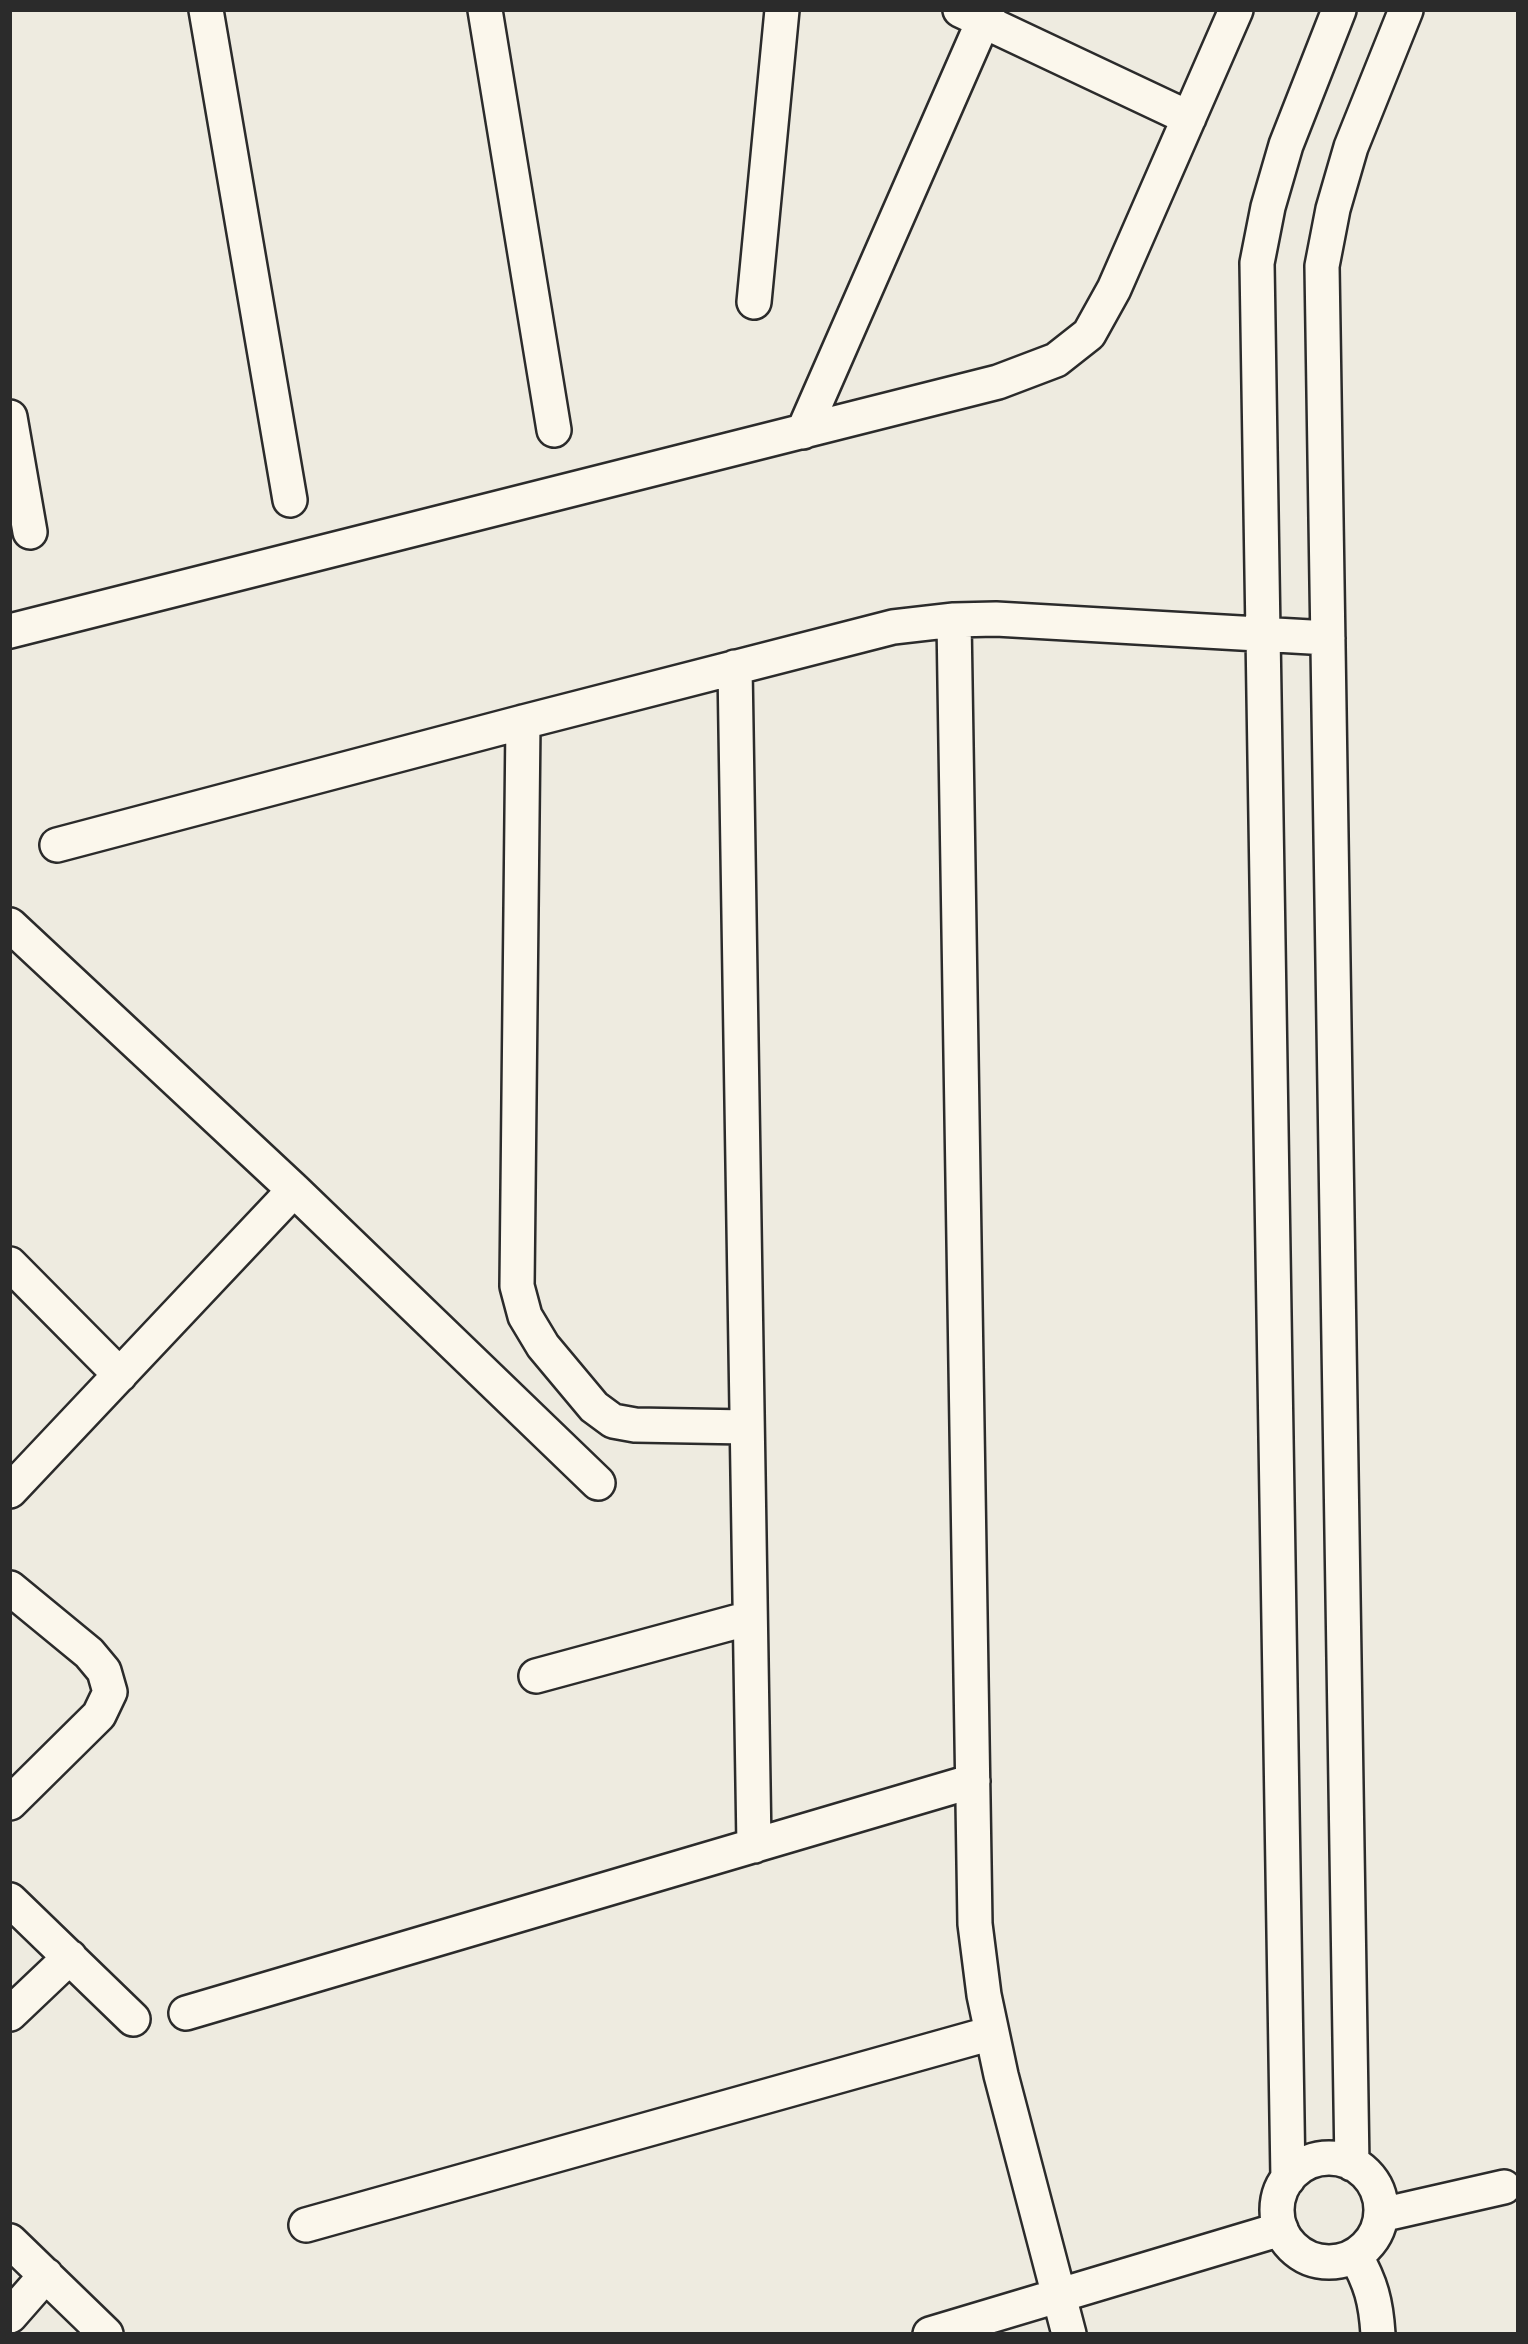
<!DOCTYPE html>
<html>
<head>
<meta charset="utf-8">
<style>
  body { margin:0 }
  #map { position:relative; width:1528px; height:2344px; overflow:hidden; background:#eeebe0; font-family:Mynerve,sans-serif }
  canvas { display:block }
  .frame { position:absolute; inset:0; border:12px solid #2b2b2b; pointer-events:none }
</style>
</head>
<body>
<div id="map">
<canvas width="1528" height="2344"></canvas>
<div class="frame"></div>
</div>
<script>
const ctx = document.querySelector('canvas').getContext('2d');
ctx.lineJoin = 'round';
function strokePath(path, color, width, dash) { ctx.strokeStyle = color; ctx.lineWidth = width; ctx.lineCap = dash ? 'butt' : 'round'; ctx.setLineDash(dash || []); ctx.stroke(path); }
const street = new Path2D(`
  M206,10L290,500
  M485,10L554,430
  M960,10L1189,118
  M754,302L782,10
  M10,417L30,532
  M803,432L988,10
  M954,620L975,1924L984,1995L1001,2075L1069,2334
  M10,631L998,382L1056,360L1089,334L1114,289L1236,10
  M735,667L754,1846
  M523,722L517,1286L525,1316L543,1346L594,1407L613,1421L635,1425L747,1427
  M57,845L523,722L893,627L954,620L996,619L1328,638
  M10,925L294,1190L598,1483
  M10,1264L120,1375
  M10,1491L294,1190
  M10,1588L89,1653L104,1671L110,1692L99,1715L10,1803
  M536,1676L750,1618
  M10,1900L133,2019
  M186,2013L973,1781
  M10,2014L70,1957
  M1277 2210a52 52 0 1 1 104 0a52 52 0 1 1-104 0Z
  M1352,2164L1322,266L1333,209L1351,147L1406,10
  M1288,2179L1257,263L1268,207L1286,145L1339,10
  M1381,2215L1504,2187
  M306,2225L992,2033
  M10,2241L106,2334
  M1355,2255C1371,2283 1376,2302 1378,2334
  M10,2316L46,2275
  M930,2334L1281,2229`);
strokePath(street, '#2b2b2b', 38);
strokePath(street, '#fbf7ec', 33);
</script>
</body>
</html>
